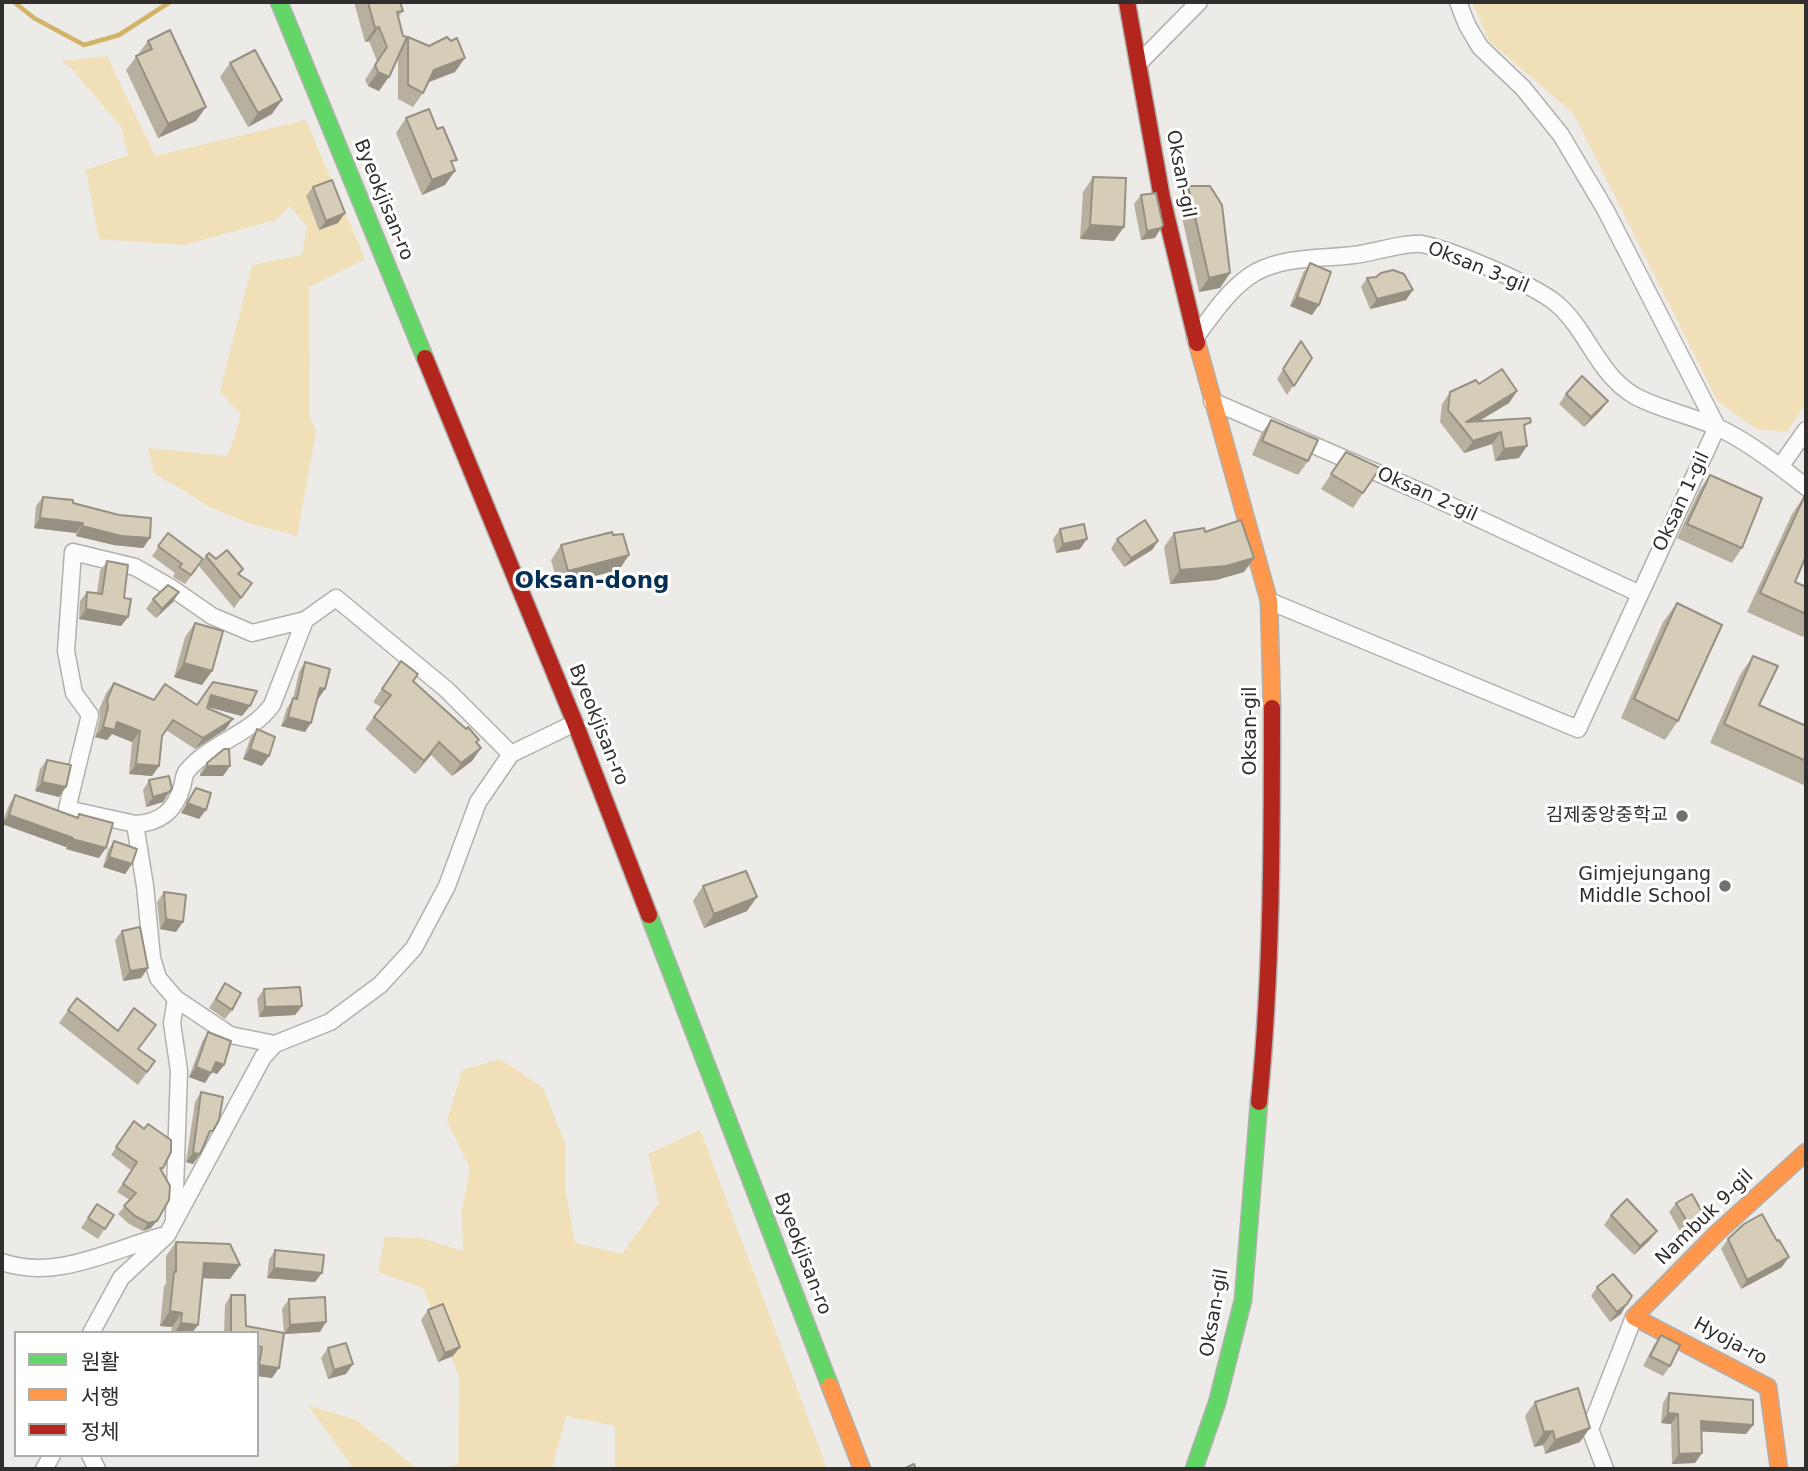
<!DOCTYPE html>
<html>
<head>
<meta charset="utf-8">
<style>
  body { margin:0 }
  #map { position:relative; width:1808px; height:1471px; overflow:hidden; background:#ecebe8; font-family:"DejaVu Sans","Noto Sans KR",sans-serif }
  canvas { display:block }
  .frame { position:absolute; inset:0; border:4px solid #302f2d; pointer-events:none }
  .legend { position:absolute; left:14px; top:1331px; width:245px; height:126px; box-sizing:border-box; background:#fff; border:2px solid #acacab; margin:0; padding:9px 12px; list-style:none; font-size:21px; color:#302f2d }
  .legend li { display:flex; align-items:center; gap:14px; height:35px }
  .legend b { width:35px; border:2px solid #acacab }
</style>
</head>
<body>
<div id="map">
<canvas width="1808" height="1471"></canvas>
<div class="frame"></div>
<ul class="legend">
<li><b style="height:9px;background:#63d668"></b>원활</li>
<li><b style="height:9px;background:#ff974d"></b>서행</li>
<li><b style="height:9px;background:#b3261e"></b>정체</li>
</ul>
</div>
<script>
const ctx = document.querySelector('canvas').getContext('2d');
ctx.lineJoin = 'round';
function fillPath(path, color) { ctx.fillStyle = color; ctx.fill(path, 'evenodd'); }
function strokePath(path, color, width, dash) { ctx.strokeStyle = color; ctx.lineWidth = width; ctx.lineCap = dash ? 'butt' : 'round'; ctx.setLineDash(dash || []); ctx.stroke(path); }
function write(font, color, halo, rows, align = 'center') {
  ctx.font = font + ' "DejaVu Sans","Noto Sans KR",sans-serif'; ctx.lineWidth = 6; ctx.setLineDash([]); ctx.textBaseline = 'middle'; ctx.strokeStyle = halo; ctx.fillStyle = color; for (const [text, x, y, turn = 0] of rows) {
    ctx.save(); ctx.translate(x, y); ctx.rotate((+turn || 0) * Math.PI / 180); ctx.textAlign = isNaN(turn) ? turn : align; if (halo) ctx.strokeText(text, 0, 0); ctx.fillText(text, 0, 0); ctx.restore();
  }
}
const green = new Path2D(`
  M1472,2H1806V403L1787,432L1757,429L1718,402L1574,114L1489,41Z
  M107,56L155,156L306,120L365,259L309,287L310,417L316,432L297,536L248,523L212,508L154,473L148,448L228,456L241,415L220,391L252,265L302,255L307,227L290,206L276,220L183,245L99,239L86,170L128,155L121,127L72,69L62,61Z
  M500,1059L543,1088L566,1146V1194L575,1243L622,1254L659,1203L648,1154L700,1130L827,1469H615V1426L566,1416L552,1469H441L458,1464L459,1376L423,1288L378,1272L385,1237L421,1238L463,1251L462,1209L470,1168L447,1121L462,1070Z
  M308,1405L356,1420L418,1469H354Z`);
const stream = new Path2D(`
  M14,2L34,18L84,45L119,35L170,2`);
const street = new Path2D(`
  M1138,64L1199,2
  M1195,338C1213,314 1230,287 1256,272C1286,256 1322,259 1354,255C1372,253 1406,242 1422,244C1452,250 1533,284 1557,304C1588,331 1598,375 1635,396C1659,409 1689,415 1714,426C1744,438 1781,467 1806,487
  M1212,401L1426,494L1640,594
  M1780,467L1806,430
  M1269,601L1578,729L1717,427L1605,209L1561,135L1523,88L1480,47L1467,25L1458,2
  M135,824C160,823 175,811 182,787C184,781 183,776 187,771C210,743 250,735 272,705L305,620
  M275,1044L230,1035L176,999L158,978L152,958L145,886L135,824L67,809L90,715L74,693L66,651L73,552L135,567L173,589L212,616L252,633L305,620L336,598L447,690L511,754
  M174,1219L179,1071L172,1023L176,999
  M2,1262C55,1281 112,1250 162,1236
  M91,1333L121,1278L167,1235L263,1057L275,1044L330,1022L380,985L414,948L447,886L478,802L511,754L575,723
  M90,1455L97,1469
  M44,1469L52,1455
  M1605,1469L1590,1429L1634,1317`);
const fast = new Path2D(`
  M279,2L425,358
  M649,915L830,1386
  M1194,1469L1217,1403L1243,1300L1259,1102`);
const slow = new Path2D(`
  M1197,343L1269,601L1272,708
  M830,1386L862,1469
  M1779,1469L1768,1387L1634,1317L1717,1233L1806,1152`);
const jam = new Path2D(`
  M1127,2L1162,198L1197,343
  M425,358L575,723L649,915
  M1259,1102C1272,971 1272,840 1272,708`);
const wall = new Path2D(`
  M354,2H400L403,11L398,17L405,42L408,37L455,72L428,82L423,93L413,107L398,99V57L379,91L368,86L365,80L377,61L369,41L365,42Z
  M148,41L196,121L158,138L126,70Z
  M230,63L272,114L248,127L220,77Z
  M406,118L453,165L445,185L422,195L396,133Z
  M1093,177L1114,241L1080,239L1083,192Z
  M1188,186L1230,273L1220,288L1199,292L1178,200Z
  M313,187L345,213L338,223L319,230L306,196Z
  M1141,195L1155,238L1141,240L1134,204Z
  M1310,263L1312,315L1290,306L1303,273Z
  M1367,278L1406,300L1370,309L1361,287Z
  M1301,341L1312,358L1287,395L1277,379Z
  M1479,384L1517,391L1509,403L1479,421L1525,431L1519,458L1495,461L1492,444L1464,453L1440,422L1442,404L1450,392Z
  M1566,394L1601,410L1584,427L1559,404Z
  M1271,420L1308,461L1298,475L1252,455L1261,434Z
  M1346,452L1380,468L1353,508L1321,489Z
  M1710,475L1742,548L1732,563L1677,538L1700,489Z
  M1805,495L1795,582L1806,587V632L1803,637L1747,612L1792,514Z
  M43,497L73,503L150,538L143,548L114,545L76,536V533L34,528L36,506Z
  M1060,529L1080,549L1056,553L1053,539Z
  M1205,532L1254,558L1244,572L1216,580L1170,584L1164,547L1174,533Z
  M168,533L197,569L185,584L173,577L175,573L152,556Z
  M613,535L619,570L558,585L551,560L561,545Z
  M1117,539L1158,541L1152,550L1124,567L1111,549Z
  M206,556L216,559L243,569L239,575L252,583L234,608L199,566Z
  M107,561L124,598L128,617L121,626L79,619L80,601L87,592L97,593L100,571Z
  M179,592L173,602L156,618L146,609L153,599Z
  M1677,603L1678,721L1665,740L1621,718L1663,622Z
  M195,623L212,671L202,685L174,677L185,637Z
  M1753,656L1759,705L1806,726V786L1710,743L1740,675Z
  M401,661L413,681L479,740L477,743L481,748L472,761L452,776L431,755L415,774L365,729L381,707L373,702Z
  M305,662L325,689L318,699H317L305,732L281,726L287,708L293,699L299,672Z
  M213,682L242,716L207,707V708L226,729L195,749L166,730L162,736L159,766L152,776L129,774L132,742L112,734L107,740L95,737L100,718L99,710L106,693L114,683L154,700L197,705Z
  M257,729L262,766L243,759L250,739Z
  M47,760L66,787L59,797L35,791L40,769Z
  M207,763L230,766L223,776H200V773Z
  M149,780L172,789L163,802L146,807L143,790Z
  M15,795L77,817L79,814L99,858L66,849V847L2,824L9,805Z
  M114,841L132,864L125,874L103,867L108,850Z
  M703,886L747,911L704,928L693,901Z
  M164,892L176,932L160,929L157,902Z
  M122,931L148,968L141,978L123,981L115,940Z
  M225,983L232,1010L225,1019L209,1008Z
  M264,989L302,1006L295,1015L259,1017L257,999Z
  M68,1010L138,1049L155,1061L138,1085L59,1023Z
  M208,1032L224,1065L217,1074L212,1072L205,1083L189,1077L202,1042Z
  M201,1092L206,1141L200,1154L193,1164L186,1162L195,1102Z
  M134,1121L161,1170L151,1228L143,1231L129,1224L118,1214L130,1200L117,1192L131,1170L111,1155Z
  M1676,1203L1706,1219L1699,1228L1684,1238L1669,1212Z
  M97,1204L114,1215L98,1239L81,1228Z
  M1611,1215L1657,1231L1650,1240L1634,1255L1604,1225Z
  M1728,1239L1782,1267L1741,1289L1721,1249Z
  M176,1242L240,1265L230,1279L202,1278L192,1333H171L172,1327L160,1326L164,1286L166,1284V1256Z
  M275,1250L315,1282L267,1278L269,1260Z
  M1597,1287L1621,1314L1610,1322L1591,1296Z
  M231,1295L246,1326L284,1333L272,1378L257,1376V1333H224L225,1305Z
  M289,1299L320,1332L284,1334L282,1309Z
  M428,1310L453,1356L438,1362L421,1320Z
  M1661,1335L1670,1366L1663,1376L1643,1366L1654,1345Z
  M328,1348L346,1374L328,1379L321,1358Z
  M1669,1393L1753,1425L1746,1434L1701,1431L1702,1453L1695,1463L1672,1464L1671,1424L1661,1423L1663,1403Z
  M1535,1402L1580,1442L1545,1454L1543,1445L1534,1447L1525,1416Z`);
const shadedWall = new Path2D(`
  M379,27L369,41L365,42L375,28Z
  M465,58L455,72L424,84L434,70Z
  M378,72L389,77L379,91L368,86Z
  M282,100L272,114L248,127L258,113Z
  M206,107L196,121L158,138L168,124Z
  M455,171L445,185L422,195L432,180Z
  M345,213L338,223L319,230L326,221Z
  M1090,225L1124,227L1114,241L1080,239Z
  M1161,228L1155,238L1141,240L1147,231Z
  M1230,273L1220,288L1199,292L1209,278Z
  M1413,290L1406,300L1370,309L1377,299Z
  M1297,297L1319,305L1312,315L1290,306Z
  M1517,391L1509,403L1464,430L1466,422Z
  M1608,401L1601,410L1584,427L1591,417Z
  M1501,432L1492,444L1464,453L1473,441Z
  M1527,446L1519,458L1495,461L1504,449Z
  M40,518L83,523L76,533L34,528Z
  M82,526L150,538L143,548L114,545L76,536Z
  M1087,539L1080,549L1056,553L1063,544Z
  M1158,541L1152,550L1124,567L1131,558Z
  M629,555L619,570L558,585L568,571Z
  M1254,558L1244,572L1216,580L1170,584L1180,570Z
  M179,592L173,602L156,618L162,609Z
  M86,609L128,617L121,626L79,619Z
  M184,663L212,671L202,685L174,677Z
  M320,688L325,689L318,699L313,698Z
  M211,695L250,706L242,716L204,706Z
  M288,717L311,723L305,732L281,726Z
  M233,719L226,729L195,749L203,738Z
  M117,722L140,731L132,742L112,734L107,740L95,737L103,727Z
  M439,742L431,755L415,774L424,761Z
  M481,748L472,761L452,776L461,763Z
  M250,749L269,756L262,766L243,759Z
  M136,764L159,766L152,776L129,774Z
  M207,766H230L223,776H200Z
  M42,782L66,787L59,797L35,791Z
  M169,792L163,802L146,807L153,797Z
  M187,803L206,810L199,819L181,813Z
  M9,815L73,838L66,847L2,824Z
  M72,839L106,848L99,858L66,849Z
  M109,857L132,864L125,874L103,867Z
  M757,897L747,911L704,928L714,914Z
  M166,919L183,922L176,932L160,929Z
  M148,968L141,978L123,981L130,971Z
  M302,1006L295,1015L259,1017L265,1007Z
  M216,1062L224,1065L217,1074L209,1071Z
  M196,1067L211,1073L205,1083L189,1077Z
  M193,1153L200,1154L193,1164L186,1162Z
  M1706,1219L1699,1228L1684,1238L1691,1228Z
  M157,1221L151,1228L143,1231L148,1223Z
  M1657,1231L1650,1240L1634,1255L1640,1246Z
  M1789,1257L1782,1267L1741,1289L1747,1280Z
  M204,1263L240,1265L230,1279L194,1278Z
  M274,1268L322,1273L315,1282L267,1278Z
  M1627,1304L1621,1314L1610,1322L1617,1312Z
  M170,1311L182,1313L172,1327L160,1326Z
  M326,1322L320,1332L284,1334L290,1325Z
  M181,1323L198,1325L192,1333H174Z
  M460,1347L453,1356L438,1362L445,1353Z
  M353,1364L346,1374L328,1379L334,1370Z
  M259,1365L279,1368L272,1378L257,1376V1368Z
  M1668,1413L1678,1414L1671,1424L1661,1423Z
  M1701,1421L1753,1425L1746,1434L1694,1431Z
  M1590,1428L1580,1442L1545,1454L1555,1440Z
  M1553,1431L1543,1445L1534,1447L1544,1432Z
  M1702,1453L1695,1463L1672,1464L1679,1454Z`);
const building = new Path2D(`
  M368,2H400L403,11L397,12L403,36L407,37L389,77L378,72L375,65L387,47L379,27L375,28Z
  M170,30L206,107L168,124L136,56L152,49L148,41Z
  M408,37L429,46L447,37L451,41L457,38L465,58L434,70L423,93L408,85Z
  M255,50L282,100L258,113L230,63Z
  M429,109L437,129L443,127L457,160L451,161L455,171L432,180L406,118Z
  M1093,177L1126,178L1124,227L1090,225Z
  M332,180L345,213L326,221L313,187Z
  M1188,186H1210L1222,205L1230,273L1209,278Z
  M1156,193L1163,225L1161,228L1147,231L1141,195Z
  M1310,263L1331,272L1319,305L1297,297Z
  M1393,270L1404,274L1413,290L1377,299L1367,278L1376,277L1381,273Z
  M1301,341L1312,358L1294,386L1283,369Z
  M1502,369L1517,391L1466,422L1530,418L1531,422L1524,425L1527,446L1504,449L1501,432L1473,441L1448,410L1450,392L1476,380L1479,384Z
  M1582,376L1608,401L1591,417L1566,394Z
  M1271,420L1318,440L1308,461L1262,441Z
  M1346,452L1380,468L1363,493L1331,474Z
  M1710,475L1762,498L1742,548L1687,524Z
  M1805,495L1806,496V556L1795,582L1806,587V614L1760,593Z
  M43,497L73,500V503L119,515L151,518L150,538L121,536L82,526L83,523L40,518Z
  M1145,520L1158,541L1131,558L1117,539Z
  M1241,520L1254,558L1226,566L1180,570L1174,533L1204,528L1205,532Z
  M1084,524L1087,539L1063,544L1060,529Z
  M612,532L613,535L623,534L629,555L568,571L561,545Z
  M168,533L203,559L191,575L179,567L182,564L158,546Z
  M227,550L243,569L238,574L252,583L241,598L206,556L209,553L216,559Z
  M107,561L128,565L124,598L131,599L128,617L86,609L87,592L102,594Z
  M168,585L179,592L162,609L153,599Z
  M1677,603L1722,625L1678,721L1634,699Z
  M195,623L223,631L212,671L184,663Z
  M1753,656L1778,666L1759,705L1806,726V761L1724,724Z
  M401,661L418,674L413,681L466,729L468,727L479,740L476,742L481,748L461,763L439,742L424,761L374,717L391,695L382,689Z
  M305,662L330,669L325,689L320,688L311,723L288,717L293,698L297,699Z
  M213,682L257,691L250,706L211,695L207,708L233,719L203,738L173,720L162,736L159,766L136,764L140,731L117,722L115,730L103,727L108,707L107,700L114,683L154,700L165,684L197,705Z
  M257,729L275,737L269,756L250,749Z
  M224,749H229L230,766H207V763Z
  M47,760L71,765L66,787L42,782Z
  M169,776L172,789L169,792L153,797L149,780Z
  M196,788L211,793L206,810L187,803Z
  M15,795L78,818L79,814L113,823L106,848L72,839L73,838L9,815Z
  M114,841L137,849L132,864L109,857Z
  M746,871L757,897L714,914L703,886Z
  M164,892L186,895L183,922L166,919Z
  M140,927L148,968L130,971L122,931Z
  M225,983L241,993L232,1010L216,999Z
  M300,987L302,1006L265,1007L264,989Z
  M77,998L118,1031L134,1008L156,1025L138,1049L155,1061L147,1072L68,1010Z
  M208,1032L231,1041L224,1065L216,1062L211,1073L196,1067Z
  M201,1092L223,1097L219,1120L213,1131H210L200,1154L193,1153Z
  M134,1121L144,1129L148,1124L171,1140V1152L163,1168H160L170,1186L169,1200L157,1221L148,1223L135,1216L124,1206L136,1193L123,1184L137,1162L116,1147Z
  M1692,1194L1706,1219L1691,1228L1676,1203Z
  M1627,1199L1657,1231L1640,1246L1611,1215Z
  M97,1204L114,1215L105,1229L88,1218Z
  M1762,1214L1777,1241L1779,1240L1789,1257L1747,1280L1728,1239L1744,1224Z
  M176,1242L230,1244L240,1265L204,1263L198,1325L181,1323L182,1313L170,1311L174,1272H176Z
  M275,1250L324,1255L322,1273L274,1268Z
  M1613,1274L1632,1296L1627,1304L1617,1312L1597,1287Z
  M231,1295H245L246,1326L284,1333L279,1368L259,1365L262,1347L257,1346V1333H231Z
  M325,1297L326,1322L290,1325L289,1299Z
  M443,1304L460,1347L445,1353L428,1310Z
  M1661,1335L1680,1345L1670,1366L1650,1356Z
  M346,1343L353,1364L334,1370L328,1348Z
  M1578,1388L1590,1428L1555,1440L1553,1431L1544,1432L1535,1402Z
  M1669,1393L1753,1400V1425L1701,1421L1702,1453L1679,1454L1678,1414L1668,1413Z
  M914,1464L916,1469H903Z`);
const markers = [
  [1682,816,7,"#72716e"],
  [1725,886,7,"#72716e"]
];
const streetNames = [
  ["Oksan-gil",1180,174,79],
  ["Byeokjisan-ro",383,200,68],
  ["Oksan 3-gil",1478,268,22],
  ["Oksan 2-gil",1427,495,24],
  ["Oksan 1-gil",1682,502,-65],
  ["Byeokjisan-ro",598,725,68],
  ["Oksan-gil",1251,731,-90],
  ["Nambuk 9-gil",1705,1218,-44],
  ["Byeokjisan-ro",802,1254,69],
  ["Oksan-gil",1215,1313,-80],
  ["Hyoja-ro",1730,1342,28]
];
const poiNames = [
  ["김제중앙중학교",1668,816],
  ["Gimjejungang",1711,875],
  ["Middle School",1711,897]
];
const quarterNames = [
  ["Oksan-dong",592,582]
];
fillPath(green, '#f1dfb8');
strokePath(stream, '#d1b468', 4.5);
strokePath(street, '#b1b0ad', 19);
strokePath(fast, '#b1b0ad', 19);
strokePath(slow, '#b1b0ad', 19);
strokePath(jam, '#b1b0ad', 19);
strokePath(street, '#fcfcfc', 16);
strokePath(fast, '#63d668', 16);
strokePath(slow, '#ff974d', 16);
strokePath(jam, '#b3261e', 16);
fillPath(wall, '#b8b09f');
fillPath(shadedWall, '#969082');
fillPath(building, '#d6cdb9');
strokePath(building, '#969082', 2);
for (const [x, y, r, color] of markers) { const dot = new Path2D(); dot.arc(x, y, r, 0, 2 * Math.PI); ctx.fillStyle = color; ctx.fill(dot); strokePath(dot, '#fff', 2.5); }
write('19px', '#302f2d', '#fff', streetNames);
write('19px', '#302f2d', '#fff', poiNames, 'right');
write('bold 23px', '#052f54', '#fff', quarterNames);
</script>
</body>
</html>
